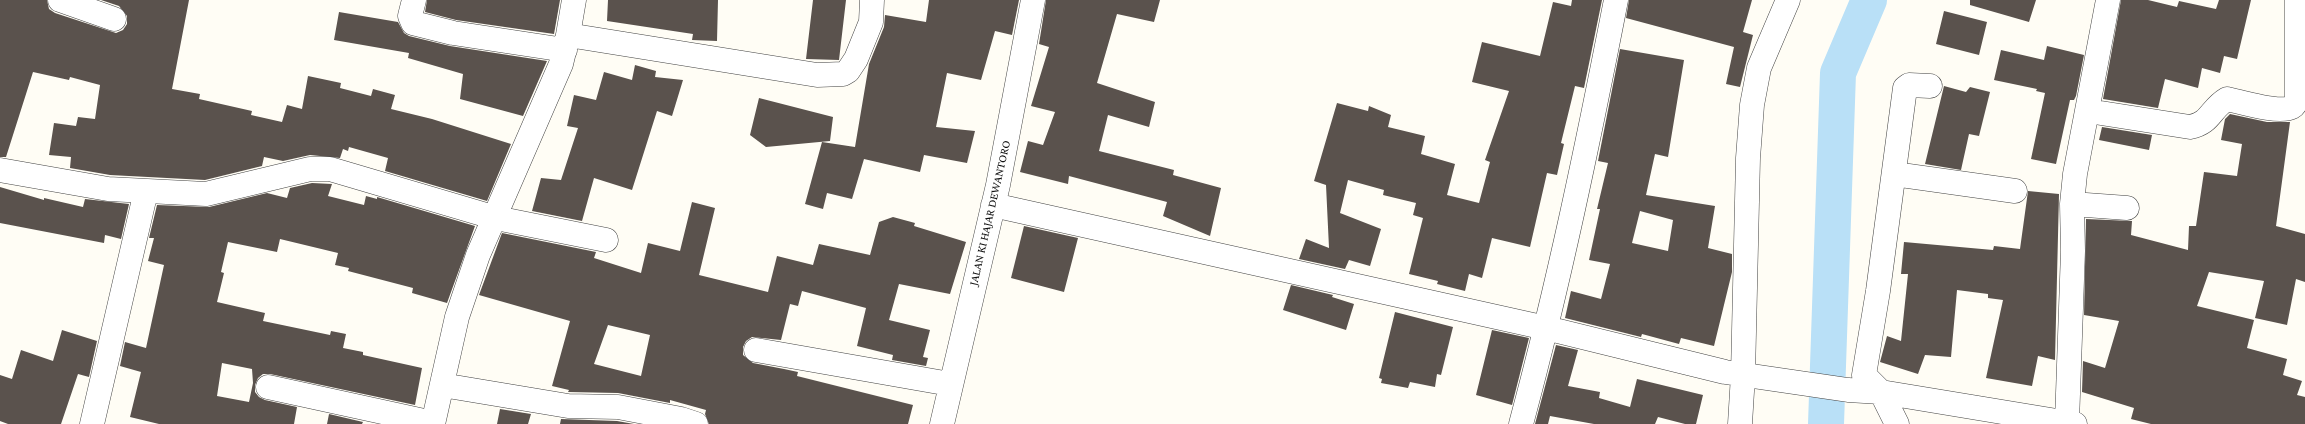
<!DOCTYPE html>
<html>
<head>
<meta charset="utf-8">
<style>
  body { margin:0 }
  canvas { display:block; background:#fffdf5 }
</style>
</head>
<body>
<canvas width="2305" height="424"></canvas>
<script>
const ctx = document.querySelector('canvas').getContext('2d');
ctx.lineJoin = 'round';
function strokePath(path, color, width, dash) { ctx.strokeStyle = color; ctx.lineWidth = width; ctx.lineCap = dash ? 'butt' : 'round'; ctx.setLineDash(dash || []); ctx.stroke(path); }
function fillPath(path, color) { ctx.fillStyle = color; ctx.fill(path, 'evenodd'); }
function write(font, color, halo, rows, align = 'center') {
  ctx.font = font + ' "Crimson Pro",serif'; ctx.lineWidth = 5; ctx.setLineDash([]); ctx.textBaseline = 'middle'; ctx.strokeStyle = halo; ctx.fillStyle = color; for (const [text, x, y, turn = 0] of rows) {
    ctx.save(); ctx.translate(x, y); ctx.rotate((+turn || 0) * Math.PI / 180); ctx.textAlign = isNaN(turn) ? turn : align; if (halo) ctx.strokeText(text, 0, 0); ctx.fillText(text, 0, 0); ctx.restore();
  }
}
const river = new Path2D(`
  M1826,424L1838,73L1869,0`);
const building = new Path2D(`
  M0,0H47L49,9L55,13L116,33L123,30L127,24V16L119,6L101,0H189L172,89L200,94L199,99L252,111L251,115L282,122L287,105L302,109L308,76L341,83L340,88L371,96L373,89L395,95L391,109L432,119L511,144L487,201L385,171L388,158L349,147L348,151L343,149L340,158L310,155L283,161L264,157L262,166L205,180L110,175L70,168L71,157L49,155L54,123L76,126L78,117L95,119L100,85L70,77L69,80L33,72L6,157H0Z
  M427,0H560L554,34L456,20L425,12Z
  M608,0H718L717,41L692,40L693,34L607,21Z
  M813,0H846L839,60L806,59Z
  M929,0H1019L1012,35L995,31L981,80L947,73L936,127L975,131L967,163L924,155L920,172L864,159L852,199L827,193L823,209L805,204L822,142L855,147L869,64L884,27L885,15L926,22Z
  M1046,0H1160L1154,22L1117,14L1097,83L1155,102L1149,127L1108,115L1099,151L1174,170L1173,175L1221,188L1210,236L1163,216L1167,202L1069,176L1068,184L1020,172L1028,141L1043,145L1055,112L1031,106L1049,47L1039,44Z
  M1572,0H1602L1584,88L1575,86L1561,143L1564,144L1557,175L1547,173L1530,247L1492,238L1482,278L1469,274L1465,291L1437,284L1438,281L1409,274L1423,218L1413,215L1416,203L1383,195L1384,190L1348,180L1340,213L1381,229L1370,266L1349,260L1345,269L1299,259L1306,239L1329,248L1326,185L1314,181L1337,103L1368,111L1369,106L1391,115L1388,127L1425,136L1421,154L1455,164L1447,195L1479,203L1490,162L1485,160L1509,91L1472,82L1482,42L1540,56L1553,2L1571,6Z
  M1629,0H1752L1743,32L1753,35L1740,87L1726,84L1734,47L1626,18Z
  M1970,0H2036L2029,22L1970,5Z
  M2121,0H2148L2177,7L2179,1L2216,9L2219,0H2251L2237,59L2224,56L2220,73L2202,68L2198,88L2165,79L2158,108L2103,99Z
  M1944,11L1987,22L1979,55L1936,44Z
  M339,12L398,22L404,33L409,36L450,46L547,61L523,116L460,99L463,74L408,58L409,53L334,40Z
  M2047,46L2084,55L2076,96L2074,100H2070L2056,164L2031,159L2045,93L2036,91L2037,89L1994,80L2001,50L2044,60Z
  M1620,49L1684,60L1668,157L1655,154L1646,195L1715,206L1708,248L1732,254V272L1714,346L1681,338L1679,344L1642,334L1641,337L1565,318L1571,291L1601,299L1610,264L1589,260L1600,209H1597L1608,163L1598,161ZM1640,211L1673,220L1668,251L1632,243Z
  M635,65L656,71L655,77L683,80L672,116L657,111L632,190L594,178L582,221L532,211L541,178L561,180L578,128L567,126L574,95L596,100L604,72L632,80Z
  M1944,86L1966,92L1970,87L1990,92L1979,136L1969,134L1961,170L1925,164Z
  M759,98L833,117L830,141L766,147L750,135Z
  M2230,114L2267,122H2290L2276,226L2305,234V282L2296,279L2287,325L2255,318L2264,281L2209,272L2197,306L2254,320L2247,348L2287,359L2283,375L2302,381L2297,395L2305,397V424H2151L2131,419L2134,408L2082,392L2083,361L2105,368L2119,321L2084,315L2086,219L2132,221L2131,235L2188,250L2189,226H2196L2204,172L2237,176L2242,144L2221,140L2225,119Z
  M2102,127L2152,135L2149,150L2099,140Z
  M312,183L332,184L328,196L364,205L366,196L377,199V197L475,226L447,303L412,293L413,288L348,271L349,268L335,265L338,253L280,239L277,252L228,242L221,272L224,273L217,302L265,313L263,321L330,335L331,331L346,334L343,348L363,352V355L422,368L415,405L270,374H263L258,378L255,385V392L259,397L265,400L297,407L294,424H159L130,417L141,372L120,366L125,342L146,348L164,265L148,261L154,238H149L157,205L209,207L267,193L287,198L290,188ZM222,363L252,369L253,383L249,402L217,396Z
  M0,187L44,200V198L83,207L85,199L129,204L121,239L105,235L104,243L0,223Z
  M2028,191L2059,194L2055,360L2038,356L2032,386L1986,378L2003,300L1988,298V294L1957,290L1951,357L1925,355L1918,374L1880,362L1887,336L1901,341L1908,274H1901L1904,242L1993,250L1994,246L2020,249Z
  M692,202L715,208L699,275L768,292L777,256L813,265L819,244L870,255L879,222L893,217L915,223L914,226L966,242L950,294L899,284L889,320L930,330L923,357L928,358L926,366L892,360L893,355L857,346L866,308L802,291L798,306L790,304L781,340L752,337L746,341L743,347V355L753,363L784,369L798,372L797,376L913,405L908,424H709L705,414L706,410L670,400V403L618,393L568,392L569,390L552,386L570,321L479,295L502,233L596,252L594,258L641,273L648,243L680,251ZM608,325L650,335L641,376L594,364Z
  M1024,226L1078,238L1064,292L1011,278Z
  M1291,285L1333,295L1332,297L1354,304L1346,330L1283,310Z
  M1395,312L1453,327L1441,375L1437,374L1435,387L1410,382L1408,388L1381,383L1382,379L1379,378Z
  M62,330L97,341L89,377L78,374L61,424H8L0,421V375L12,379L21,350L53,361Z
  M1492,330L1529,338L1512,405L1476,395Z
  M1556,345L1578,350L1568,386L1600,392L1599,398L1630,407L1637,379L1703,395L1696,424H1685L1658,417L1655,424H1594L1550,416L1548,424H1535Z
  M500,409L531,414L528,424H497Z
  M329,414L363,422L362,424H327Z
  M561,419L617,421L634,424H560Z`);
const minor = new Path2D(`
  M60,0L114,19
  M414,0L410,16L413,23L453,33L565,50
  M568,35L817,75L843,74L848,71L856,59L871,22L872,0
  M2088,111L2190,127C2211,123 2210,109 2227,99C2241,102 2279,114 2292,107C2296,105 2296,101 2297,97V0
  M0,170L108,189L206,194L310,169H330L496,218L606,240
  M1894,174L2015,191
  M2072,204L2127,208
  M993,205L1546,328L1725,372L1848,390L1881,392L2075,424
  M756,350L950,384
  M442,385L568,406L618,407L681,419L696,424
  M268,387L433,423
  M2067,422L2073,251L2072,204L2075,174L2108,0
  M92,424L146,191
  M433,424L457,317L478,255L561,64L568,35L574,0
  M942,424L998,185L1033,0
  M1521,424C1559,283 1588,143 1616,0
  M1740,424L1743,375L1748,158L1752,105L1759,68L1788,0
  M1897,424L1881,392L1864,375L1878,291L1905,88L1909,85L1930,86`);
const streetNames = [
  ["JALAN KI HAJAR DEWANTORO",990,213,-77]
];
strokePath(river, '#b9e0f7', 36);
fillPath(building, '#5a524d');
strokePath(minor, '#444', 25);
strokePath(minor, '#fff', 24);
write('12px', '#111', '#fff', streetNames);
</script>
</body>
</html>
